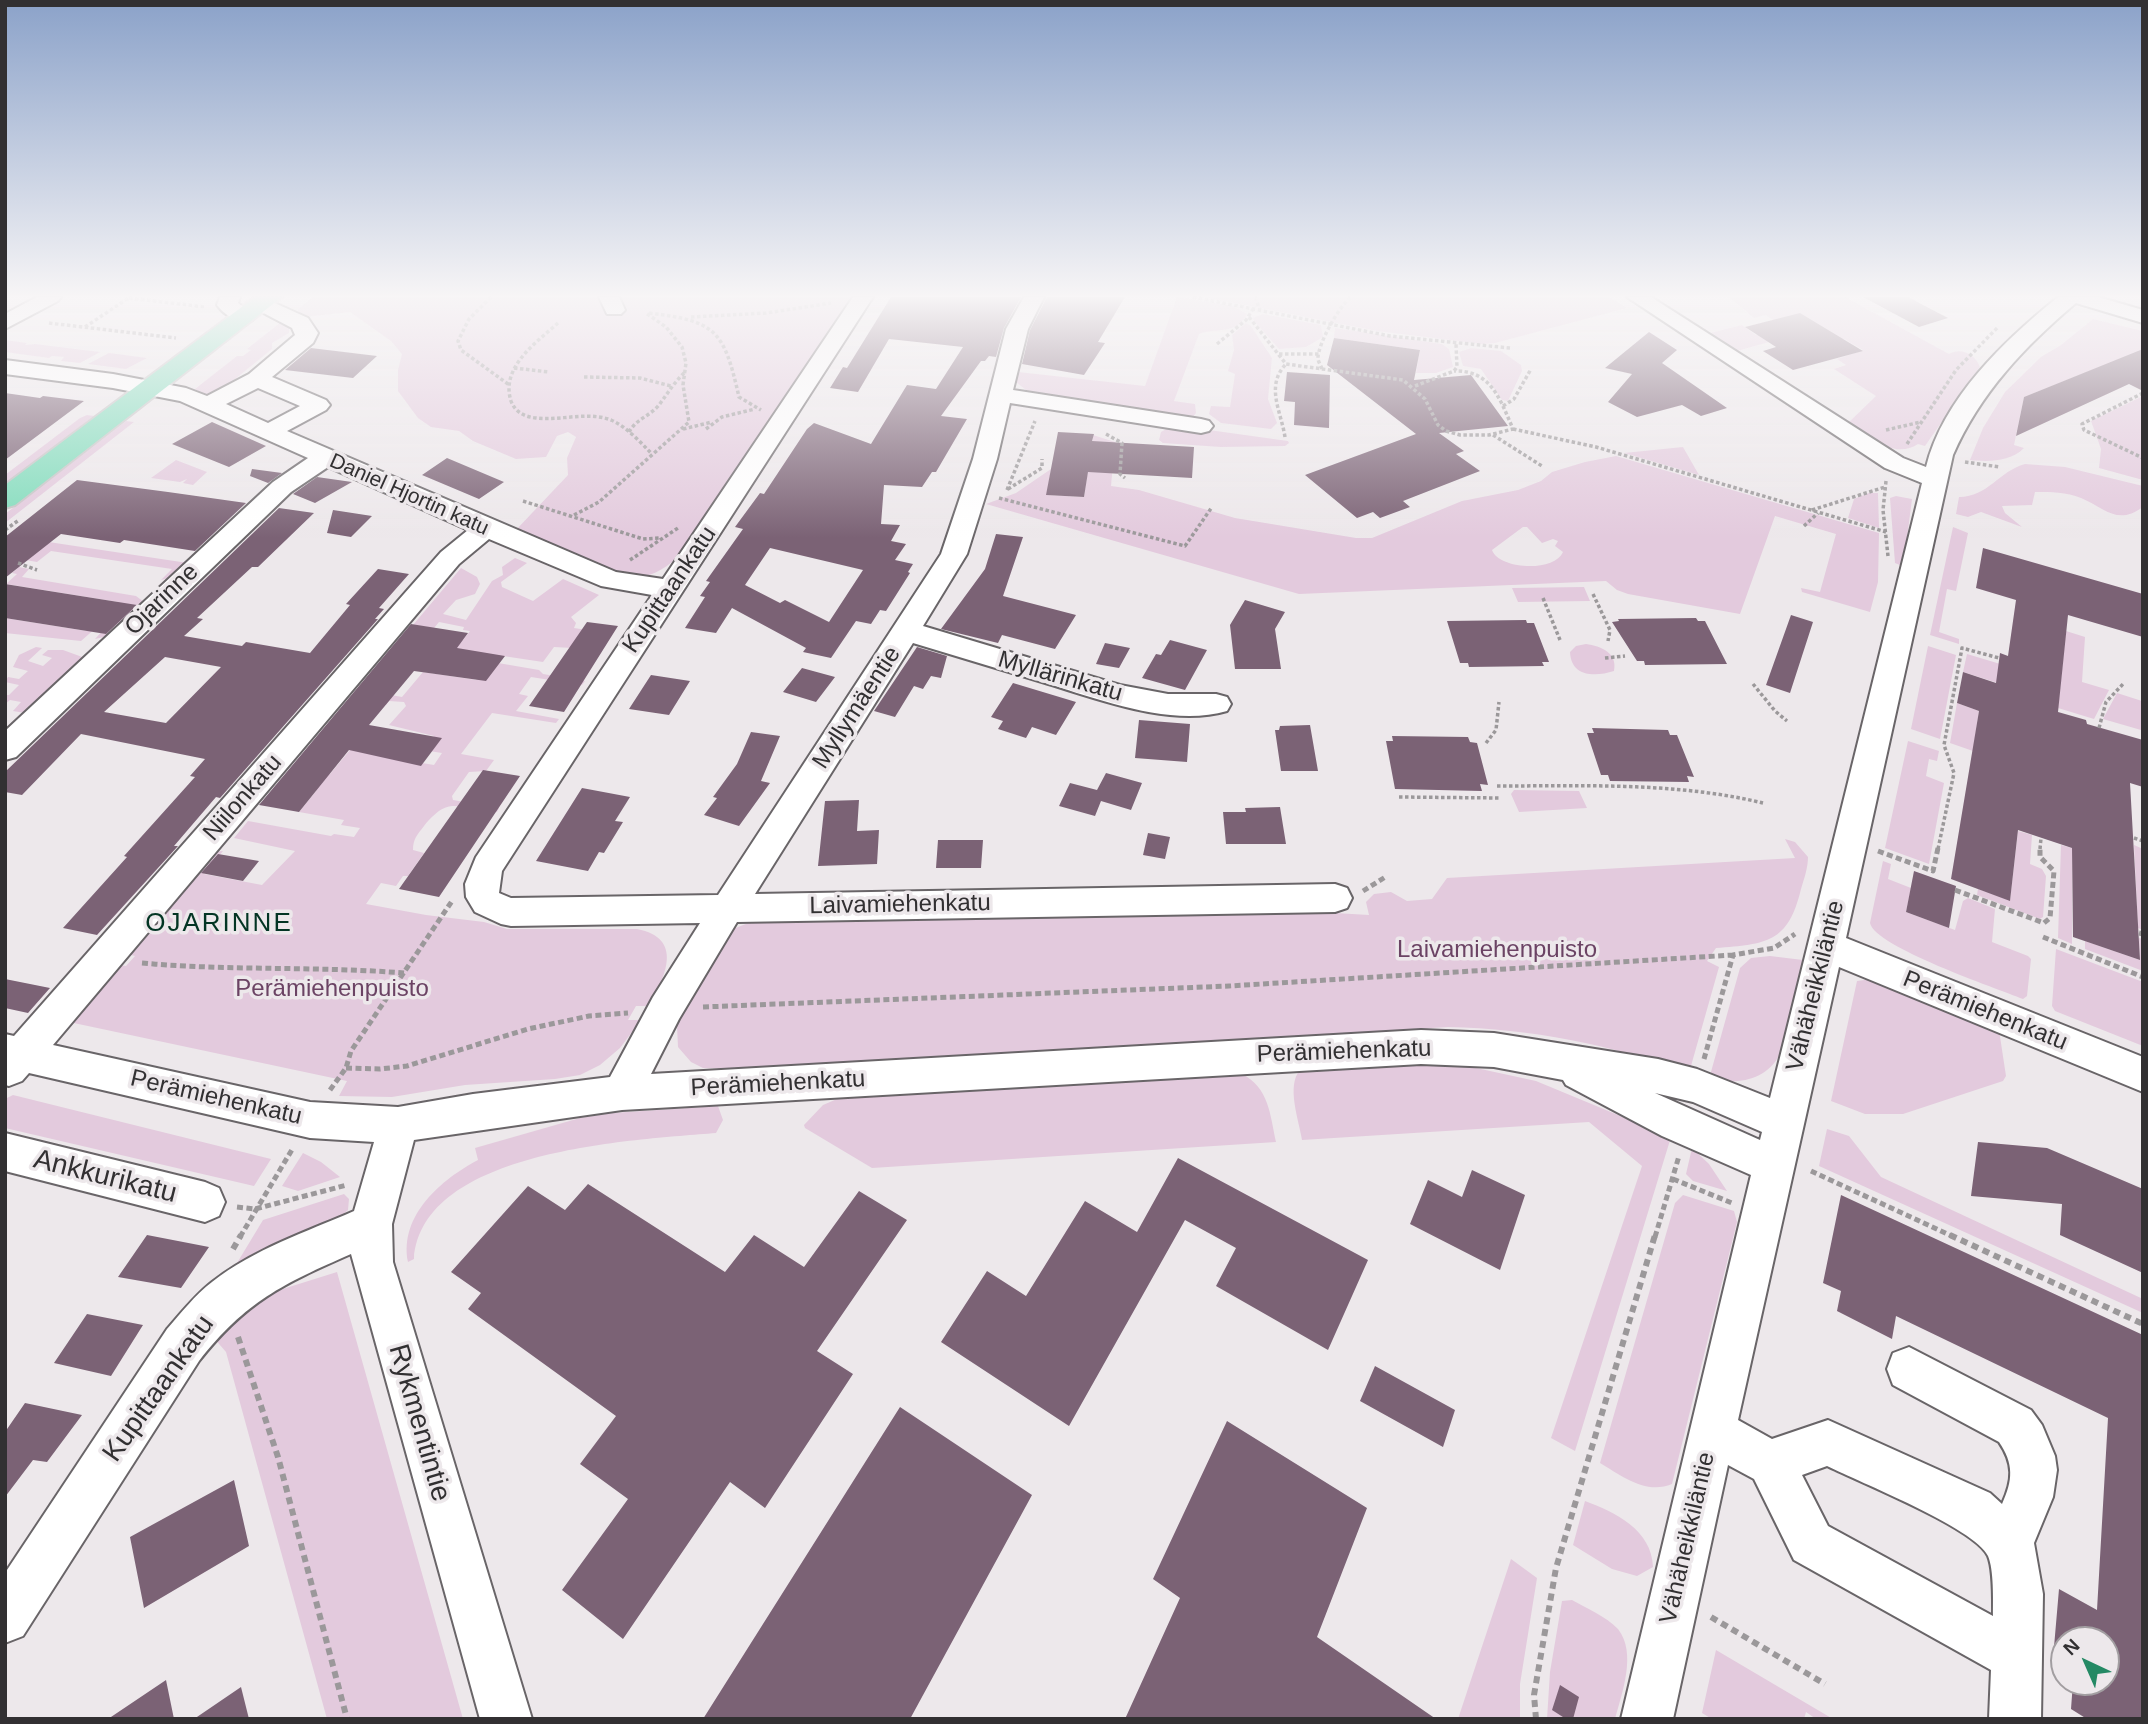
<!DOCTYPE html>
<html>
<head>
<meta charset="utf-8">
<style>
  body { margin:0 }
  #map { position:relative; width:2148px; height:1724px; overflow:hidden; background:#ede8eb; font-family:Helvetica,sans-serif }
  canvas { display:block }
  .frame { position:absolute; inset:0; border:7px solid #323032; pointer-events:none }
  .north { position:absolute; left:2050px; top:1626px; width:70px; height:70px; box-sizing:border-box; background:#ede8eb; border:2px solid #a29ea1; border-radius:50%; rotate:316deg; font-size:19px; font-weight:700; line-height:28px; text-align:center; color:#323032 }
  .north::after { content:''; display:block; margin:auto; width:24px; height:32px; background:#248964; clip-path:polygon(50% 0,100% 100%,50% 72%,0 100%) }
</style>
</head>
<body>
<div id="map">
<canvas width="2148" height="1724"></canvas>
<div class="frame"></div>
<div class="north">N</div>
</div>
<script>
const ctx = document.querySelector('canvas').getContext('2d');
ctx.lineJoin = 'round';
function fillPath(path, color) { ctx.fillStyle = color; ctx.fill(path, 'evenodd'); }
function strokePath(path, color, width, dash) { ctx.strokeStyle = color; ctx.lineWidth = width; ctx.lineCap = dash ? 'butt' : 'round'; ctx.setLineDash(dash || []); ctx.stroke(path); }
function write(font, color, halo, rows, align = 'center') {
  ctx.font = font + ' Helvetica,sans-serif'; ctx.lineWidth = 7; ctx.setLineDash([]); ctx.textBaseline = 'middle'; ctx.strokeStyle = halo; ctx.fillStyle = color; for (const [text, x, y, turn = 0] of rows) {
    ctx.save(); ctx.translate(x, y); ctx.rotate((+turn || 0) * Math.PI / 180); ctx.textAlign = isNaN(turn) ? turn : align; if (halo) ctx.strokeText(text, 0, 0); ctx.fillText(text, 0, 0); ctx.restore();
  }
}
const green = new Path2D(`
  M313,297H852L686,551C674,560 660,574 644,576C610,579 547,545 515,531L568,475L567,458L576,437L568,432L557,436L546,457L516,459L473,441L459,431L431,427L418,418L398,391V370L402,354L391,341L350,312L304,317L297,310Z
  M1177,297L1233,306L1247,314C1235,336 1218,327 1199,334L1174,401L1195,404L1196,413L1191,419L1031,394L1016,382L1018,372L1145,386Z
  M1204,297H1609L1627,308L1495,343L1482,344L1377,331Z
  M1729,297H1845L1949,354C1961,347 1975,354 1980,367L1925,446L1918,444C1894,460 1868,436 1848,423L1876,396L1834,369L1846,365L1837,359L1863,350L1844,339L1825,344L1805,332L1737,351L1710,333L1742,325L1756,335L1783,327L1766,315L1754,318Z
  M1263,314L1321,325L1323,337L1306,347L1279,349L1254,321L1253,318Z
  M2093,319L2143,331V350L2024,397L2014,445L2024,448C2011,462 1987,462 1970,460L1983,428L2005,392L2041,357L2061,345Z
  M281,322L289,327V333L272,343V349L218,393L205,396L195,389L237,356H243L251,350L247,349Z
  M1246,323L1251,326L1272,358L1268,399L1277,423L1271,429L1221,423L1209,414L1211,406L1230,407L1235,374L1228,371L1234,350L1232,335Z
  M1335,328L1442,344L1449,349L1453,367L1436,373H1416L1420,350L1334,338Z
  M5,340L27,343L25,345L35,344L100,352L80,363L61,361L64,357L52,356L49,358L5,352Z
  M1471,348L1501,351L1521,365L1522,371L1508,401L1502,400L1481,369L1463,366L1459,352Z
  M109,353L147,358L126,369L88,364Z
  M2143,396V480L2099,468L2101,449L2091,421Z
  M87,415L94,416L5,484V475L80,418Z
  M126,421L134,422L5,523V514Z
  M1173,425L1288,441L1289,443L1285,446L1221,447L1163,443L1159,440L1161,432Z
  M1093,435L1115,442L1111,486L1139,490L1235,518L1356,538H1372L1462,501L1518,490L1541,481L1552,472L1585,462L1616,456L1879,533L1878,582L1870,612L1802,592L1801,588L1820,592L1836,534L1775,516L1740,614L1628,594L1617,590L1606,581L1299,594L986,504L1016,493L1051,469L1047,495L1084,497ZM1523,527H1527L1542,543L1553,539L1558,541L1555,546L1563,552C1554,573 1498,569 1492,550Z
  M1683,447L1699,475L1624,453Z
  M176,460L207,472L193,485L183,483L187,479L180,482L151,478Z
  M2025,464L2065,467L2143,486V507C2117,526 2105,508 2081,498C2066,492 2051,492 2035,492L2032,505L2002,506L2005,513L2022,527L1981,512L1968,517L1956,514L1959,497C1988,497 1999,471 2025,464Z
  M1869,493H1878L1879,528L1848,518L1854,499Z
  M1896,496L1912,499L1907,538L1900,565L1895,563L1890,498Z
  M1953,527L1968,533L1956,591L1947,589L1939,632L1959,639V644L1930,635Z
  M42,541L181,562H188L172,577L161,580L172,569L51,551L37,562L20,559Z
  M515,558L527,563L501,582L502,587L533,601L563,579L599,595L571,617L576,623L574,628L587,630L572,648L554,647L543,662L503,656L498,663L539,670L543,674L585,681L582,685L531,677L519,694L528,696L516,711L559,719L556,723L492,713L461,754L494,760L486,771L469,772L452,796L453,800L499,808L497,812C462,817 455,788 424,826C417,835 413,839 413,850L424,853L408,876H403L396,886L381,883L366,904L426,915L484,922L507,929H637C684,938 666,977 648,1006H636L628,1020H641L620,1048L600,1065L580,1075L555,1079L465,1085L392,1097L339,1096L347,1081L69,1022L120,965L126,966L135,956L124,953L212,852L223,851L204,874L262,885L295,851L234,838L248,821L331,836L334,834L354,837L360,828L341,825L344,820L299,812L316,791V772L330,774L360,738L392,758L434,765L442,753L423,750L434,736L389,725L406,706L404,702L389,701L386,705L351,699L359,689L402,697L423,672L477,680L453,654L456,638L463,640L470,631L463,630L464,627L439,622L434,628L413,625L461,568L477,577L480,584L475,594L456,600L443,614L466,620L492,581L503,575L502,567Z
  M19,567L29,569L22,577L136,596L144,602L108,636L95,639L116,616L118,602L6,584L17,574L12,573Z
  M1584,587L1590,601L1518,602L1512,588Z
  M5,618L87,631L100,619L105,620L81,641L5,633Z
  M2066,631L2085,637L2082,682L2109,690L2094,719L2058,708Z
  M1586,644C1601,646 1618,653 1614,671C1595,677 1571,677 1570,652L1576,646Z
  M1928,646L1956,655L1940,739L1911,729Z
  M36,647L42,648L28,661L43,666L52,658L42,655L48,650H63L85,658L25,713L13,711L21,702L10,700L5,704V695H9L19,685L5,682L8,677L19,679L28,671L13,667L19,655Z
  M1967,654L2007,666L2004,685L1963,672Z
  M2117,693L2142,701L2141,730L2103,719Z
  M1957,703L1979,711L1973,751L1950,743Z
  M1908,741L1939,751L1937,761L1929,759L1926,776L1944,783L1929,864L1885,848Z
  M1514,790L1579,791L1587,808L1519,812L1511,794Z
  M2018,831L2032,835L2030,864L2042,869L2046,876L2043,917L2040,919L1977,895L1978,889L2010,900Z
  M1785,839L1795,842L1808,857C1808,868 1804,879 1801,889C1788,943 1767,944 1716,948L1707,961L1719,967L1689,1073C1610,1044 1532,1029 1448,1027L736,1069L703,1068L691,1062L678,1047L677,1026L687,1002L733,929L756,920L1318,912L1369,915L1366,902L1374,894L1391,892L1407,901L1432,899L1447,878L1795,858Z
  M2061,845L2072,848V944L2058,938Z
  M2134,845L2143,849V930L2138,928Z
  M1883,861L1891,864L1888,879L1911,888L1906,912L1955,930L1963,901L1968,898L1995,909L1992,942L2028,956L2031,959L2027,996L2023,999C1996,988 1875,947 1870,923Z
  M2139,938L2143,939V971L2085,949V941L2140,960Z
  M2056,949L2143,982V1046L2055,1011L2052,1006Z
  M1770,956L1803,960L1780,1054C1766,1081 1737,1085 1709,1079L1740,968L1751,958Z
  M1872,979L1999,1030L2006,1076L2003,1081L1903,1114H1865L1831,1101L1857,981Z
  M1407,1062L1453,1063L1536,1081L1671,1137L1575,1451L1551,1438L1642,1166L1589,1122L1302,1140C1299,1120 1286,1086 1300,1070Z
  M1242,1074C1269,1088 1270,1114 1276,1142L872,1168L805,1128L804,1125L823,1105L837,1099Z
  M13,1095L271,1159L254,1186L5,1128V1099Z
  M718,1106L723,1120L716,1133C634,1140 422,1149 414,1259L408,1262C399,1215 442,1179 478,1160L475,1148L580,1118L612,1113Z
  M1827,1129L1849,1136L1881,1177L2143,1299V1313L1819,1166Z
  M1692,1148L1709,1164L1727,1191L1693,1181L1686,1174Z
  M303,1153L321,1162L340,1177L298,1191L282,1186Z
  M344,1194L349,1199L348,1210L330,1227L234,1268L263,1220Z
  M1683,1195L1734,1211L1737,1222L1672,1484C1646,1495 1622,1476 1600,1463L1675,1203Z
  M337,1272L463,1719H327L226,1352L213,1337L235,1304Z
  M1585,1501C1615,1512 1652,1530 1653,1567L1637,1576L1612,1569L1573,1545Z
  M1511,1559L1537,1578L1520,1684V1719H1458Z
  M1572,1600C1586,1608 1607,1617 1618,1629C1637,1653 1622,1693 1615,1719H1573L1560,1686L1553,1710L1566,1719H1547L1550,1672L1562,1601Z
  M1716,1650L1833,1719H1816L1806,1712L1804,1719H1712L1702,1713Z`);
const building = new Path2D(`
  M891,297H1021L1004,328L996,357L989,356L985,361H981L941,416L967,419L936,472H932L922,487L884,485L881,524L900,525L891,541L906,544L895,560L913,564L908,572L910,573L886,611L880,610L871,624L856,621L831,658L803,652L806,648L732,608L716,633L685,628L705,597L700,596L710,582L706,581L743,529L735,527L760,493L764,494L807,429L814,423L871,444L907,385L936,389L963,347L889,339L858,392L830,388L843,367L847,368ZM770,548L863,570L829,622L785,600L780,603L745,585Z
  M1047,297H1125L1098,342L1105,343L1084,375L1022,364L1030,330Z
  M1863,297H1908L1948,318L1919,327Z
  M1800,313L1863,351L1793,370L1763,351L1776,347L1745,327Z
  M1649,332L1677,350L1662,363L1727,408L1701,416L1682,405L1637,417L1608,402L1632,374L1605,368Z
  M1334,338L1420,350L1414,380L1471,375L1508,426L1439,433L1464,451L1456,454L1480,471L1403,501L1410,507L1380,518L1373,512L1357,518L1305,475L1416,434L1327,365Z
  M311,348L377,356L353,378L285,370Z
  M2143,349V391L2129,384L2016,436L2024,397Z
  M1287,372L1330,375L1329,428L1294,425L1295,402L1284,401Z
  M5,393L40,398L43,396L84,401L5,460Z
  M212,422L266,446L229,467L172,444Z
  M1058,432L1094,434L1092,441L1194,447L1192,478L1088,472L1084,497L1046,495Z
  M447,458L504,482L479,499L422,475Z
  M252,469L282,473L268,483L250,476Z
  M317,477L352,482L315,503L293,494Z
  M77,480L168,492L246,503L195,551L124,540L120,543L61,534L5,578V537Z
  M279,508L314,513L258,567H252L197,618L203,619L184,636L242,646L246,642L310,653L350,605L346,604L378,569L409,574L379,608L384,609L375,619H378L220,798L216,797L174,846H178L97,935L63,928L127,857L124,856L195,777L190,776L205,759L81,734L22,795L5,792V772ZM165,657L221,667L166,723L104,712Z
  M333,510L372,516L351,537L327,533Z
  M996,534L1023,537L1003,596L1076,615L1055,649L1002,635L998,643L941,629L985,569Z
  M1983,548L2143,594V637L2068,615L2058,712L2086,720L2087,724L2143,740V787L2130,783L2140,960L2073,937L2072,848L2018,830L2010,901L1951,879L1979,711L1957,703L1963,672L1996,683L2000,653L2008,656L2016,600L1976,588Z
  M5,584L137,605L106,634L5,618Z
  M1245,600L1285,612L1275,629L1281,669H1235L1230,625Z
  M1791,615L1813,622L1790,693L1766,685Z
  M1696,618L1698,621H1705L1727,664L1645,665L1644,661H1637L1612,622L1619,621L1618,619Z
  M1526,620L1527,623H1534L1549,662H1542L1544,666L1469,667L1468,663H1460L1447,621Z
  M587,622L618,626L564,712L529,706Z
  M411,624L468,633L457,648L505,656L486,681L414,671L369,725L442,738L421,766L349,750L299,812L259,805Z
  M1170,640L1207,650L1185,690L1142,678L1156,654L1161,655Z
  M1105,643L1130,648L1119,668L1096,664Z
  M917,647L947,656L941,678L931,676L923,689L914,686L895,717L874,711Z
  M802,668L835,677L816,702L783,692Z
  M651,675L690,681L669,715L629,709Z
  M1013,683L1076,702L1056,735L1032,727L1026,738L998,729L1003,721L991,717Z
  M1139,720L1190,724L1187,762L1135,758Z
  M1310,725L1318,771H1281L1275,730H1279L1280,726Z
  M1592,728L1668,730L1670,735H1677L1694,777L1687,776L1689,782L1610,781L1608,775H1601L1587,733H1594Z
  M751,732L780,736L761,781L770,783L739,826L704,815L717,798L713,797L737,764Z
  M1392,736L1468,737L1470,742L1477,743L1488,785L1480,784L1482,791L1395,789L1386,741H1393Z
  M483,770L520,776L439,897L399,889Z
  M1106,773L1142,783L1131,810L1101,801L1095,816L1059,806L1070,783L1097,790Z
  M582,788L630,797L615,821L623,822L604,853L599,852L588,871L536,861Z
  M859,800L857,831L879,830L877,864L818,866L825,801Z
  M1280,807L1286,844H1226L1223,812H1246L1245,808Z
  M1148,833L1170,837L1165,859L1143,855Z
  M938,840H983L981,868H936Z
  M218,854L259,861L243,881L201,873Z
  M1914,871L1956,886L1949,928L1906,912Z
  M5,979L50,988L28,1013L5,1008Z
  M1978,1142L2047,1148L2143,1189V1273L2060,1235L2062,1204L1971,1196Z
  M1178,1158L1368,1260L1328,1350L1216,1286L1236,1248L1185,1220L1069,1426L941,1342L987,1271L1026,1296L1085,1201L1137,1232Z
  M1472,1170L1525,1195L1500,1270L1410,1224L1428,1180L1462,1197Z
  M588,1184L725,1272L754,1235L804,1267L859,1191L907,1220L817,1351L853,1374L765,1508L730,1482L623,1639L562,1590L628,1499L580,1464L616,1416L468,1309L481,1293L451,1272L528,1186L565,1210Z
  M1841,1195L2143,1335V1719H2087L2071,1709L2073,1682H2106V1640H2064V1653L2054,1647L2059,1589L2097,1610L2108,1418L1896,1316L1892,1339L1837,1311L1841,1291L1823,1283Z
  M147,1235L209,1247L181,1288L118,1277Z
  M87,1314L143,1325L111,1376L54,1363Z
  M1375,1366L1455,1410L1443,1447L1360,1401Z
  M25,1403L82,1415L47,1462L33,1460L5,1497V1432Z
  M900,1407L1032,1495L910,1719H703Z
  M1227,1421L1367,1508L1317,1637L1436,1719H1125L1180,1598L1153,1579Z
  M234,1480L249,1546L144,1608L130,1537Z
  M166,1680L174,1719H108Z
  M1560,1685L1579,1697L1573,1719H1566L1552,1710Z
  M241,1687L249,1719H194Z`);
const pathFar2 = new Path2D(`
  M491,297L469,319L458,341L461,350L508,384
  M1193,297L1390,336L1510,348
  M1255,297L1260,310
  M129,298L205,307
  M649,313C717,321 724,331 739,397L761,410
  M691,317L766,313L831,303
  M1249,317L1286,364L1403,380L1425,399L1438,425L1446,431L1460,435H1489L1513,429C1500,399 1491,370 1454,371
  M49,323L176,338
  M558,323C537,342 500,367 511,401C515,412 525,417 536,418C561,421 587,411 611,420C627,427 640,442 652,454
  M85,327L130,297
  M1217,344L1246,320L1253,309
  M1279,354H1320
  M514,368L549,372
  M1322,369C1321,365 1318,362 1318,358C1318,344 1339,306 1351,297
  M584,377L640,378L671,386
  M1415,386L1454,371L1457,367L1456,344
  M2143,393L2082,424L2084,430L2143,458
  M1503,406L1514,399L1531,369
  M683,429L712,422
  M706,429L722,417L755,409
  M1513,429L1596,447L1886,532
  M1886,430L1921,422
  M629,432C636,419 650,416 659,405C667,394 674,383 684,373
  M1106,434L1122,443L1120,474L1125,478
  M1493,435L1542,466
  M1285,437C1281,411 1265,386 1286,364
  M1907,444L1956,370L1998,327
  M1965,462L2000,467
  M1886,481L1883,510L1888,556
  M1008,489L1042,468V459
  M1007,490L1035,421
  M999,498L1185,546L1212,507
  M523,501L643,539L660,538
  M1812,510L1885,487
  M574,515L599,502L689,422L683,385L686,363L682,347L666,327L646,313
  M1804,526L1818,513
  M5,530L19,520
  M630,560L678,528
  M18,563L37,570
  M1593,594L1610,630L1608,641
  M1543,598L1560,640
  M1605,658L1625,656
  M1753,684L1775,711L1787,721
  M2099,728L2106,702L2124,683
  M1486,743L1496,730L1499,702
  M1497,786C1586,786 1676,782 1763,803
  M1399,797L1500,798
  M2134,838L2143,841
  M1938,849L1954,773L1944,745L1962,648L1999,658
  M2040,849L2041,838`);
const pathFar1 = new Path2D(`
  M1878,851L1933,871L1938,848
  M1955,890L2044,923L2050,918L2054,871L2040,857V848
  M1363,891L1387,876
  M2139,933L2143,934
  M2043,937L2143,977
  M142,963C229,971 317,966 404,973
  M703,1007L1229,986L1733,955
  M1704,1059L1733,955L1774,948L1795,934
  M346,1068L380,1069L407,1066L528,1029L589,1016L628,1013
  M330,1090L346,1068L351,1051L452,901
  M1811,1171L1954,1237
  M1673,1179L1732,1203
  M237,1207L255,1209L347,1185
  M240,1237L293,1148
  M1655,1237L1679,1156`);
const path = new Path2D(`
  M1950,1235L2143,1324
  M233,1249L241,1235
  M238,1337L278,1457L347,1719
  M1711,1617L1825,1684
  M1536,1719L1534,1695L1556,1568L1655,1235`);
const minor = new Path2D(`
  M37,297H61L58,301L5,329V314Z
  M220,297H240L238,303L256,316L252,320C239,324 225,316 217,305Z
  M599,297H619L625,310L621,314H607Z
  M853,297H873L502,871L499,893L511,898L718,895L941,554L973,459L1006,329L1024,297H1044L1028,329L1013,390L1201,419L1209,421L1213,426L1209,431L1201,433L1010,403L997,459L967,554L923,626L1120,685L1168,694H1216L1227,697L1231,704L1227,711C1170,728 1096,698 1042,682C999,669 956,656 913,643L755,894L1335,884L1347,888L1352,898L1347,908L1335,912L737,922L679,1019L651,1074L1421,1030L1494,1033L1658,1059L1697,1069L1770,1098L1922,483L1885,468L1627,297H1651L1903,458L1926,467C1943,398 2005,340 2058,297H2098L2143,310V323L2076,303C2025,346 1980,393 1953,455L1846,938L2143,1057V1092L1839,967L1738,1420L1772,1439L1828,1420L1990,1493L2002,1504C2013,1480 2014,1464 1999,1442L1893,1385L1887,1369L1893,1353L1909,1347L2031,1410L2042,1425L2055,1456L2057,1470L2053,1497L2034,1543L2043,1594L2041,1719H1989L1991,1670L1794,1560L1754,1479L1728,1465L1673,1719H1621L1751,1175L1662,1136L1566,1085L1563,1080L1494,1067L1421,1064L622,1110L414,1140L392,1224L393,1262L532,1719H480L351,1254C283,1284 246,1301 199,1361L23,1636L5,1643V1573L167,1329C181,1313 195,1295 212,1282C254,1249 306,1232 354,1211L374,1142L310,1138L29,1073L22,1081L9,1086L5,1085V1034L14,1036L441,552L468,530L328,467L291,492L16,757L5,760V731L273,482L308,458L180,401L113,388L5,374V360L113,374L186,388L207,396L249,374L295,335L292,328L254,308L251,304L254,300H268L308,318L318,333L313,343L272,377L326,400L330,405L326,410L287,431L616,572L663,579ZM258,388L300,406L268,423L226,404ZM489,539L601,586L652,595L476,857L465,884L466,897L475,912L501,924L511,926L700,923L653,997L610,1077L473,1094L398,1107L310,1102L53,1045L459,564ZM1655,1093L1693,1102L1762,1132L1760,1140ZM1827,1466C1859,1482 1975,1528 1988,1556C1994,1570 1993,1600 1993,1616L1828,1526L1802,1475Z
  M5,1133L205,1182L219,1188L225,1202L219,1216L205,1222L5,1171Z`);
const major = new Path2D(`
  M255,297H282L15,505L5,508V485Z`);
const farStreetnames = [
  ["Daniel Hjortin katu",409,495,24]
];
const streetNames = [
  ["Kupittaankatu",670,590,-56],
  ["Ojarinne",162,600,-44],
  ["Myllärinkatu",1060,677,16],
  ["Myllymäentie",857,708,-57],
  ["Niilonkatu",243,798,-49],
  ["Laivamiehenkatu",900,905,-1],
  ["Vähäheikkiläntie",1816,986,-76],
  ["Perämiehenkatu",1985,1011,22],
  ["Perämiehenkatu",1344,1052,-2],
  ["Perämiehenkatu",778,1084,-3],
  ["Perämiehenkatu",216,1098,13],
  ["Vähäheikkiläntie",1688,1538,-77]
];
const parkNames = [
  ["Laivamiehenpuisto",1497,950],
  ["Perämiehenpuisto",332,989]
];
const neighbourhoodNames = [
  ["OJARINNE",219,924]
];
const nearStreetnames = [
  ["Ankkurikatu",105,1177,14],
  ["Kupittaankatu",159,1389,-55],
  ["Rykmentintie",419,1423,74]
];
fillPath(green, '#e3cadd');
fillPath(building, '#7b6275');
strokePath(minor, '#696568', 4);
strokePath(major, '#c6c5c6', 4);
strokePath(pathFar2, '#9b989a', 3.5, [3.5, 2.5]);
strokePath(pathFar1, '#9b989a', 5, [6, 3.5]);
strokePath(path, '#9b989a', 6, [7, 5]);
fillPath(minor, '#fff');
fillPath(major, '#82dcbc');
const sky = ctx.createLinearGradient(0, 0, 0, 538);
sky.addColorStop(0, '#8ba2c9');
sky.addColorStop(0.55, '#f7f5f6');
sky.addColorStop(1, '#f7f5f600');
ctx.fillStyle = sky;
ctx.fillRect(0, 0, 2148, 538);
write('21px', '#323032', '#ede8eb', farStreetnames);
write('24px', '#323032', '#ede8eb', streetNames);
write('24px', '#6b4364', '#ede8eb', parkNames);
ctx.letterSpacing = '2px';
write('26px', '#033524', '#ede8eb', neighbourhoodNames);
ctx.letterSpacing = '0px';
write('28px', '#323032', '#ede8eb', nearStreetnames);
</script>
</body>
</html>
